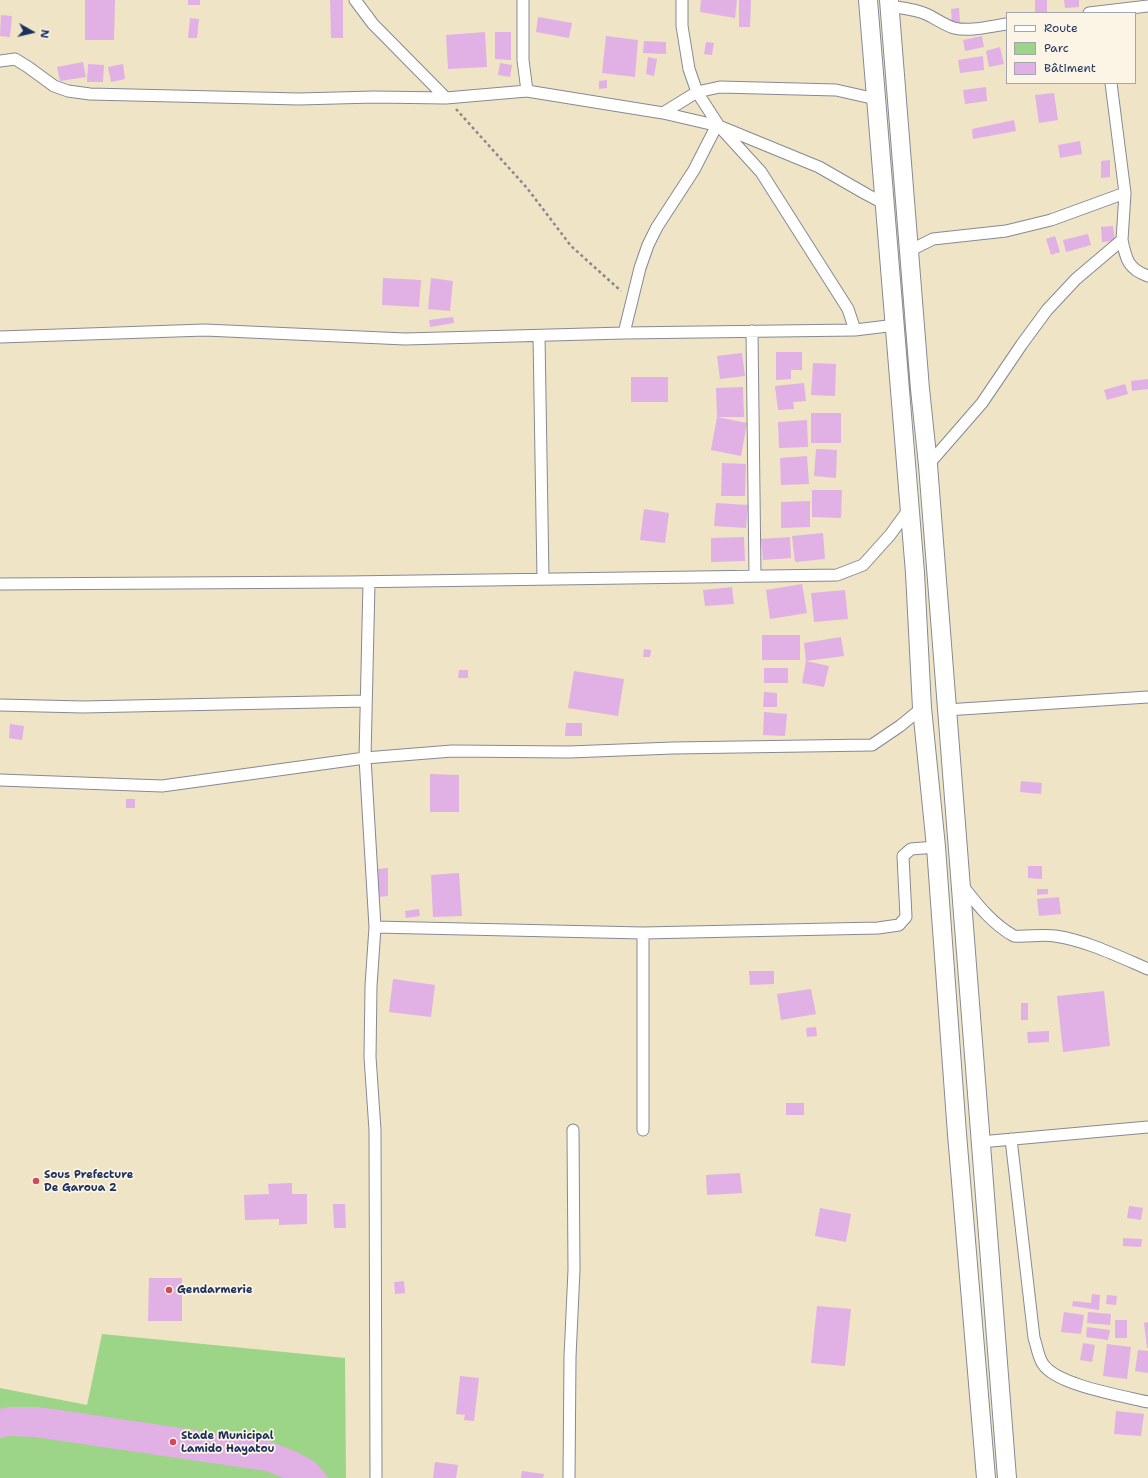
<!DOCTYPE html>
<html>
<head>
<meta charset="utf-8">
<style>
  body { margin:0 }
  #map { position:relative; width:1148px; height:1478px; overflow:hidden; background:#efe4c5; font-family:"Shantell Sans",sans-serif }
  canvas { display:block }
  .legend { position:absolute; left:1006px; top:12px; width:130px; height:72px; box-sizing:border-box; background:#fcf5e5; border:1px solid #a2a6af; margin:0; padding:5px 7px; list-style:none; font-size:12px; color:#1b2f5e }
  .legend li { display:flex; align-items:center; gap:8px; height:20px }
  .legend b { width:20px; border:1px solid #a2a6af }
  .north { position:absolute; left:12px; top:12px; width:40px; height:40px; -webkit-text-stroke:3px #fcf5e5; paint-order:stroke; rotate:98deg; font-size:11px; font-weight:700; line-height:16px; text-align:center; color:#1b2f5e }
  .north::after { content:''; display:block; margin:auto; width:14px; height:18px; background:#1b2f5e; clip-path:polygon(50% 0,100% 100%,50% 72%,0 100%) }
</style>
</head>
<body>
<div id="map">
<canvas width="1148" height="1478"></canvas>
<ul class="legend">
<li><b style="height:5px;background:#fff"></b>Route</li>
<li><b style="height:11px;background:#9dd588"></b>Parc</li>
<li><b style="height:11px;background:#e1b0e5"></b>Bâtiment</li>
</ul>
<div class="north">N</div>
</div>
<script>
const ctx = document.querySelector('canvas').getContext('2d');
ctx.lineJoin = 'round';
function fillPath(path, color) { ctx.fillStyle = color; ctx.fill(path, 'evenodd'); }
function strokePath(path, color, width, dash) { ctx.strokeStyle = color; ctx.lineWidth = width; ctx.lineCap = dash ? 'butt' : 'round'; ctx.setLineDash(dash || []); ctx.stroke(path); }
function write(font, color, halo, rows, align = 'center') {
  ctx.font = font + ' "Shantell Sans",sans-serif'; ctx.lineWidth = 3.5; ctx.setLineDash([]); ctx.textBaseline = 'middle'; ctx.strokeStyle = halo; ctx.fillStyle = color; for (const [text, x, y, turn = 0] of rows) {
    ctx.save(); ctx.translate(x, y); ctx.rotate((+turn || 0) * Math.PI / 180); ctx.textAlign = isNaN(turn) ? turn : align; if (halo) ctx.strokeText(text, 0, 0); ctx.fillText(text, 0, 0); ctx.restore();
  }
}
const green = new Path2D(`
  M102,1334L345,1358L346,1478H0V1388L87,1405Z`);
const building = new Path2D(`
  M85,0H115L114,40H85Z
  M188,0H200V5H188Z
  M330,0H343V38H331Z
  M701,0H737L735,18L700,12Z
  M739,0H751L750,27H739Z
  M1035,0H1047V12H1035Z
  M1064,0H1079V7L1065,8Z
  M959,8L960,22L952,23L951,9Z
  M1,15L12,16L10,37L0,36Z
  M538,17L572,23L569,38L536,32Z
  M190,18L199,19L197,38H188Z
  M485,32L487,67L448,69L446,35Z
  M495,32H511V60L495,59Z
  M606,36L638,40L635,77L602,73Z
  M982,36L984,47L965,51L963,40Z
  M644,41L666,42V54L643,53Z
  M706,42L714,43L712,55L704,54Z
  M1000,47L1004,64L989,67L986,51Z
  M983,56L984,70L960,73L958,60Z
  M648,57L657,59L654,76L646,74Z
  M83,62L86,77L60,81L57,67Z
  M500,63L512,65L510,77L498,75Z
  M88,64L104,65L103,82H87Z
  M123,64L125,79L111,82L108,67Z
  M607,80V88L599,89V81Z
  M986,87L987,101L965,104L963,90Z
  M1054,93L1058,120L1039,123L1035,95Z
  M1014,120L1016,131L973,139L972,129Z
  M1080,141L1082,154L1060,158L1058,145Z
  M1110,160V177L1101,178V161Z
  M1113,226L1115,241L1102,242L1101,227Z
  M1088,234L1091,245L1066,252L1063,240Z
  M1055,236L1060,252L1051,255L1046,239Z
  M383,278L421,280L419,307L382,305Z
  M431,278L453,281L450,311L428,309Z
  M453,317L454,323L430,327L429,320Z
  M776,352H802V370H791V379L776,380Z
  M742,353L745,376L720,379L717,356Z
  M813,363L836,364L835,396L811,395Z
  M631,377H668V402H631Z
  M1148,379V389L1132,391L1131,381Z
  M804,383L806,401L793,402L794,409L778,410L775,386Z
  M1125,384L1128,394L1107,400L1104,390Z
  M743,387L744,417H717L716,388Z
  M811,413H841V443H811Z
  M717,417L747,423L741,456L711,450Z
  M807,420L808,447L779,448L778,422Z
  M816,449L837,450L836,478L814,476Z
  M807,456L809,484L781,485L780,458Z
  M722,463L746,464L745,496H721Z
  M812,490H842L841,518L812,517Z
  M810,501V527L781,528V502Z
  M716,503L748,505L746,528L714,526Z
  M644,509L669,513L665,543L640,540Z
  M823,533L825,559L795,562L792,536Z
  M744,537L745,561L711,562V538Z
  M790,537L791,558L763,560L761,539Z
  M802,584L807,613L770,619L766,590Z
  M732,587L734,604L705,606L703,590Z
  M845,590L848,619L814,622L811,593Z
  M762,635H800V660H762Z
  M841,637L844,656L806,661L829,666L824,687L802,683L806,661L804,643Z
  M644,649L651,650L650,657H643Z
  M764,668H788V683H764Z
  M459,670H468V678H458Z
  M574,671L624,679L618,716L568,708Z
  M764,692L777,693V707H763Z
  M764,712L787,714L785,736L763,735Z
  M566,723H582V736H565Z
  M10,724L24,726L22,740L9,738Z
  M430,774L459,775V812H430Z
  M1021,781L1042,783L1041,794L1020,792Z
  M126,799H135V808H126Z
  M1028,866H1042V879L1028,878Z
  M388,868V896L378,897V869Z
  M459,873L462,916L433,917L431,875Z
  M1037,889H1048V894L1037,895Z
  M1059,897L1061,914L1039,916L1037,899Z
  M419,909L420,916L406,918L405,911Z
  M749,971H774V984L750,985Z
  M393,979L435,985L431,1017L389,1012Z
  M811,989L816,1014L781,1020L777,994Z
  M1104,991L1110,1046L1063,1052L1057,996Z
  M1021,1003H1028V1020H1021Z
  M816,1027L817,1036L807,1037L806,1028Z
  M1049,1031V1042L1028,1043L1027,1032Z
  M786,1103H804V1115H786Z
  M740,1173L742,1193L707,1195L706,1175Z
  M292,1183V1194H307V1224L279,1225V1219L245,1220L244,1195L269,1194L268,1184Z
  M333,1204H345L346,1228H334Z
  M1129,1206L1143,1208L1141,1220L1127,1218Z
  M820,1208L851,1214L846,1242L815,1236Z
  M1123,1238L1142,1239L1141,1247L1123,1246Z
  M149,1278H182V1321H148Z
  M404,1281L405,1293L395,1294L394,1282Z
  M1092,1294L1100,1295L1099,1310L1072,1306L1073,1301L1091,1303Z
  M1107,1295L1117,1296L1116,1305L1106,1304Z
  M817,1306L851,1309L845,1366L811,1363Z
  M1064,1312L1084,1315L1081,1334L1061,1332Z
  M1088,1312L1111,1314L1110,1325L1087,1323Z
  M1115,1320H1127V1338H1115Z
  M1148,1322V1348H1147L1144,1323Z
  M1087,1327L1110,1330L1108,1340L1086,1337Z
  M1083,1343L1095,1345L1092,1362L1080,1360Z
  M1107,1344L1131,1347L1127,1379L1103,1376Z
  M1138,1350L1148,1351V1373L1135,1371Z
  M460,1376L479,1378L474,1421L464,1420L465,1415L456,1414Z
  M8,1407H39L269,1441L297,1452L315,1462L329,1478H284L266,1471L34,1437L8,1436L0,1438V1409Z
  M1116,1411L1144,1414L1141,1436L1114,1434Z
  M435,1462L458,1465L456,1478H433Z
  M522,1471L544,1474L543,1478H521Z`);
const path = new Path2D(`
  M456,109L527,188L571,246L621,291`);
const minor = new Path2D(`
  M355,0L373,24L446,98L527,91L663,113L719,126L819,167L866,194L885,204
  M523,0V60L527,91
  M682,0V26L689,69L697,92L719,126L761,172L848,309L855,330
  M889,6C901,8 915,9 926,14C935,18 944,25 954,28C970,32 991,26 1007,24
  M1089,13L1148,6
  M0,61L15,59L28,67L54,86L68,91L90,94L299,99L374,97L446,98
  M663,113L697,92L720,87L836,90L876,99
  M1122,240C1126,259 1128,269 1148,276
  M909,251L933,239L1006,231L1051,220L1125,193
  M752,331L755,575
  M624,333L640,268L648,245L657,227L694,170L717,125
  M539,336L543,579
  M0,337L205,330L405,339L624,333L855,330L896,325
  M928,465L982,403L1022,344L1047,310L1076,279L1122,240L1125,193L1111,83
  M369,582L365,758L375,927L371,986L370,1057L375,1130L376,1478
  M0,584L347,582L837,575L863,565L890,535L909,509
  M0,705L83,707L366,701
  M946,710L1148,697
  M0,780L162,786L365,758L452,751L569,752L673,748L872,745L900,726L922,708
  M962,885C977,904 992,924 1014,936C1028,937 1042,934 1055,936C1085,940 1120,957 1148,969
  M375,927L643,933L878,928L899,925L906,917L903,856L911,849L936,847
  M643,933V1130
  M1011,1139L1034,1338C1037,1346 1038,1357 1043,1364C1056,1385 1123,1396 1148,1402
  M980,1142L1148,1127
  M569,1478L570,1357L574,1270L573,1130`);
const primary = new Path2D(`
  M868,0L915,573L922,708L936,847L957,1134L986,1478
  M889,0L920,389L928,465L1007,1478`);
const markers = [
  [36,1181,4,"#d1495b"],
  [169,1290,4,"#d1495b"],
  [173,1442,4,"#d1495b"]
];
const poiNames = [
  ["Sous Prefecture",44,1175],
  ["De Garoua 2",44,1188],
  ["Gendarmerie",177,1290],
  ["Stade Municipal",181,1436],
  ["Lamido Hayatou",181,1449]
];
fillPath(green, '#9dd588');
fillPath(building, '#e1b0e5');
strokePath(minor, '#858a92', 13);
strokePath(primary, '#858a92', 20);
strokePath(path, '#858a92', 2.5, [3, 3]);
strokePath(minor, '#fff', 11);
strokePath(primary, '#fff', 18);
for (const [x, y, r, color] of markers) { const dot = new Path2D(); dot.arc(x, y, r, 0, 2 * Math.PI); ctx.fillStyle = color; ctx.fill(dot); strokePath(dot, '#fcf5e5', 1.5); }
write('bold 11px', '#1b2f5e', '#fcf5e5', poiNames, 'left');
</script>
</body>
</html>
